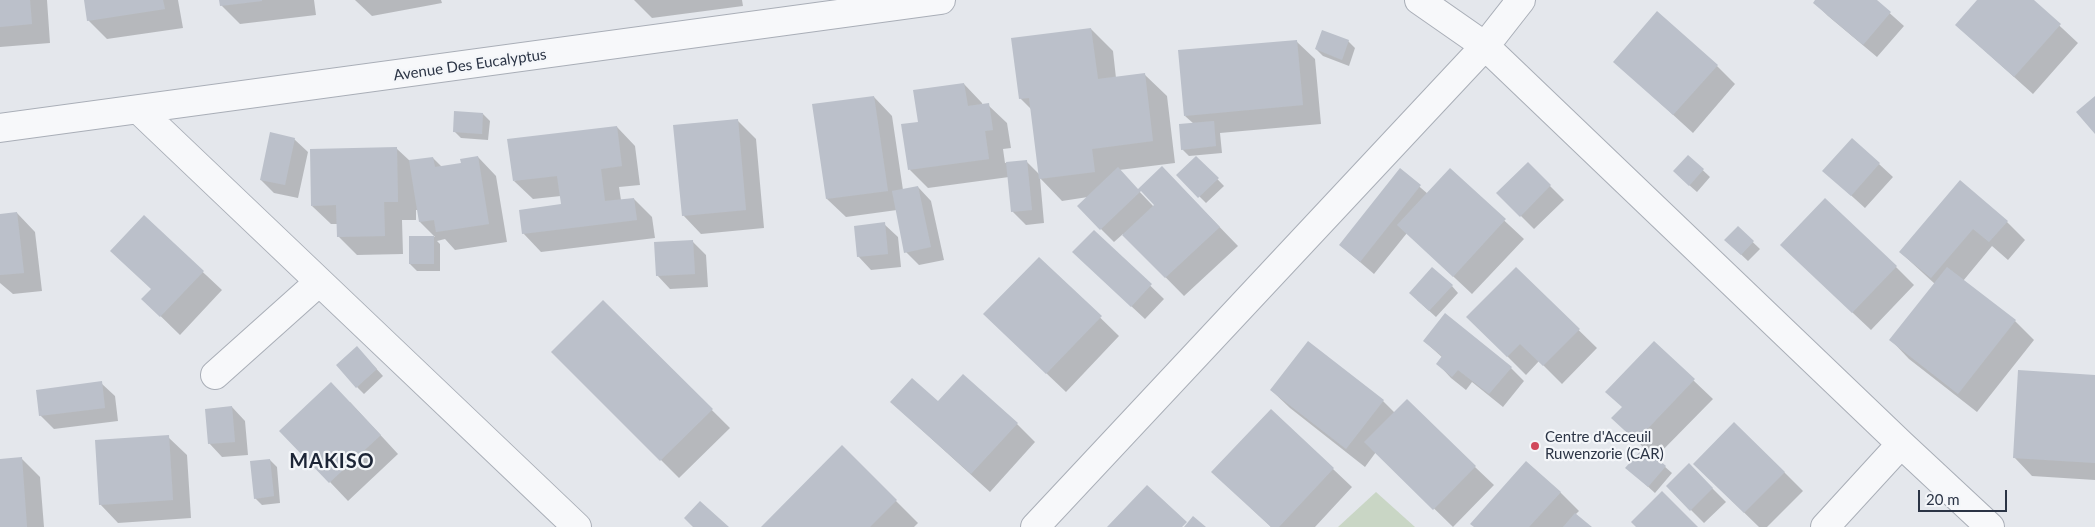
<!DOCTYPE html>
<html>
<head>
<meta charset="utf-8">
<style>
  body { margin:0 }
  #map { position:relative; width:2095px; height:527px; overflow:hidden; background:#e4e7ec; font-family:Lato,sans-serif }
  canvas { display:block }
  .scale { position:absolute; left:1918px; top:490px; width:89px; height:22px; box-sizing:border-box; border:2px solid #2b3445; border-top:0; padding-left:6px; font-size:15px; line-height:18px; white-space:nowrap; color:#2b3445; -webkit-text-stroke:4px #f4f6f9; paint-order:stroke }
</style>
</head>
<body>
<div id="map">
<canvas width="2095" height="527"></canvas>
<div class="scale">20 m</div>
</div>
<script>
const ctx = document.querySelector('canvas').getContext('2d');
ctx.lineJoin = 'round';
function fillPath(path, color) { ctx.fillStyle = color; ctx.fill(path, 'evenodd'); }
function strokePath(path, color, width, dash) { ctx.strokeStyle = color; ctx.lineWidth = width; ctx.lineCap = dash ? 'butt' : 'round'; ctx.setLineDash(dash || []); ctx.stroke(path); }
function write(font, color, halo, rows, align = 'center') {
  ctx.font = font + ' Lato,sans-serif'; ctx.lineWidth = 4.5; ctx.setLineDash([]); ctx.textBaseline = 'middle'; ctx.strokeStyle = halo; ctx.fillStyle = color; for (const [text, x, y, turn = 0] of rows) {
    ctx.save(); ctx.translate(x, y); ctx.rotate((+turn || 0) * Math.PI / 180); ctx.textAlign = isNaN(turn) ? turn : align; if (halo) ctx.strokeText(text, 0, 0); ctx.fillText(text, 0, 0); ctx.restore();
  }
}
const green = new Path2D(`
  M1376,492L1415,527H1338Z`);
const shadow = new Path2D(`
  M0,0H47L50,43L0,47Z
  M86,0H178L183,28L107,39L88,20Z
  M220,0H314L316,15L240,24L221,5Z
  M355,0H441L442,3L372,16Z
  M634,0H742L743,6L652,18Z
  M1817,0H1875L1904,26L1877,57L1828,16L1815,3Z
  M1978,0H2032L2078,43L2033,94L1956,25Z
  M1091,29L1113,51L1116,78L1144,74L1167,96L1175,163L1119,170L1154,207L1180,186L1238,246L1184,296L1123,234L1114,242L1101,229L1088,197L1062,201L1040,178L1044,223L1026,225L1012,211L1009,177L928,188L910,170L919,123L964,84L982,103L983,106L988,105L1007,123L1011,148L1003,149L1005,163L1026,161L1040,175L1031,109L1020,98Z
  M1296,41L1315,59L1321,124L1220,133L1222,153L1189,156L1182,149L1194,124L1185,116Z
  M1348,41L1355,48L1349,66L1323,56L1316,49Z
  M1614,61L1717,66L1735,84L1693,133Z
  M874,97L892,116L903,190L918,187L931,201L944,260L919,265L906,252L897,210L846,217L827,199L814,106Z
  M483,114L490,121L488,140L461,138L454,131Z
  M737,120L756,139L764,228L701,234L683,215Z
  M617,127L635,146L640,185L619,187L621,200L634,199L652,217L655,238L541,252L523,233L562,205L561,196L533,199L514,181Z
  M294,139L308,152L298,198L274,193L261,180Z
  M396,148L410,161L433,158L442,167L462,164L478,157L496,176L507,242L455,250L445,239L437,241L440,244V271H417L410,264V237H435L420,222L418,210H416V220H402L403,254L357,255L338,236V224H331L312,206Z
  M1688,156L1710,177L1697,192L1681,178Z
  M1196,157L1224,186L1206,203L1178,175Z
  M1528,164L1564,200L1534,229L1498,193Z
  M1879,164L1893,177L1865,208L1824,171Z
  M1400,170L1428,194L1450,170L1524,239L1472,294L1407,233L1374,274L1340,245Z
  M1960,182L2007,222L2025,240L2008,260L1992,246L1963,281L2015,321L2034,340L1977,412L1909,359L1891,340L1935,284L1900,252Z
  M17,213L35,232L42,291L13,294L0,283V215Z
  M144,217L222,290L180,335L143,299L152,290Z
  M884,224L898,237L901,267L871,270L858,256Z
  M1738,228L1760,249L1748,261L1733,247Z
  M1094,231L1164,299L1145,319L1087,265Z
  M693,242L706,255L708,287L670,289L657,275Z
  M1039,258L1119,336L1066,392L1003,332Z
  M1800,263L1896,267L1914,285L1871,330Z
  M1516,269L1597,348L1562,384L1539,361L1526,375L1468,317Z
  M1452,286L1458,293L1436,317L1417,300Z
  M603,302L730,428L679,478L553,352Z
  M1424,341L1511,368L1524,381L1503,407L1472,382L1466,390L1451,378L1438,364L1443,358Z
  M1309,343L1383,401L1395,413L1475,467L1494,485L1453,527L1376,452L1365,467L1290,408L1271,390Z
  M1654,343L1713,399L1655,458L1672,473L1655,493L1634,474L1644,448L1613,418L1623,408Z
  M363,354L383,376L364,394L357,387Z
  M2095,376V480L2032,476L2014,457Z
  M101,383L115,396L118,421L54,429L40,415Z
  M350,402L398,454L348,501L330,482Z
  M891,402L938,403L1017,424L1035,442L990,492Z
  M232,407L245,421L248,455L222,457L209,443Z
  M168,437L187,455L191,518L118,523L100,504Z
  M842,447L918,523L914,527H763Z
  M22,459L40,477L44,527H0V460Z
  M270,460L277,467L280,503L262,505L255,498Z
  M1694,464L1784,472L1803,491L1767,527H1759Z
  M1689,465L1726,502L1704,523L1667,486Z
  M1333,469L1352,487L1315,527H1271L1213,472Z
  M1560,492L1579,511L1575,515L1590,527H1475Z`);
const building = new Path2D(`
  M0,0H30L32,24L0,27Z
  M84,0H163L165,9L87,21Z
  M219,0H262V1L220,6Z
  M1815,0H1877L1891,12L1863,45L1813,3Z
  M1977,0H2034L2061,24L2014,77L1955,25Z
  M1657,11L1718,65L1673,115L1613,62Z
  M1091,28L1098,79L1145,73L1153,141L1092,149L1095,172L1039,179L1029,98L1019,99L1011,38Z
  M1322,30L1349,40L1342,60L1315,49Z
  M1297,40L1303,105L1184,116L1178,50Z
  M964,83L968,106L989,103L993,130L985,131L989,159L908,170L901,124L918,122L913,90Z
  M874,96L888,191L826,199L812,104Z
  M2095,96V134L2076,112Z
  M454,111L483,113L482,134L453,132Z
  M738,119L746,210L682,216L673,125Z
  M1214,121L1216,146L1181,150L1179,124Z
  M617,126L622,166L601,169L605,201L634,198L637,220L522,234L519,210L561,204L557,176L513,181L507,139Z
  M270,132L295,138L285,185L260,180Z
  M1852,138L1880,163L1851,196L1822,171Z
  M397,147L398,202H384L385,236L337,237L336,205L311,206L310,149Z
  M1688,155L1704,169L1689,186L1673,171Z
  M478,156L489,224L436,232L434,220L419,222L409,160L433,157L435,167L461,163L460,159Z
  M1196,156L1219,178L1198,198L1176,175Z
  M1027,160L1032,210L1011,212L1006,162Z
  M1528,162L1551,185L1520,217L1496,193Z
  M1162,166L1220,227L1165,278L1122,235L1154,205L1141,191L1100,230L1077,206L1118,167L1138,189Z
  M1400,168L1421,185L1360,262L1339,245Z
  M1450,168L1506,219L1453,277L1397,225Z
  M1960,180L2008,221L1989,242L1973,229L1931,278L1899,252Z
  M918,186L931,247L904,253L892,191Z
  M1825,198L1897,266L1852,313L1780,245Z
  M17,212L24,273L0,275V214Z
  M144,215L204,271L160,317L141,299L151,289L110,251Z
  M885,222L888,254L857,257L854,226Z
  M1738,226L1754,241L1741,255L1724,240Z
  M1094,230L1152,284L1131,307L1072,252Z
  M409,236H434V264H409Z
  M693,240L695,274L656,276L654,242Z
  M1039,257L1102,316L1046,374L983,314Z
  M1432,267L1453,285L1429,311L1409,293Z
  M1516,267L1580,329L1543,366L1520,344L1507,357L1466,317Z
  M1947,267L2016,320L1958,394L1889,340Z
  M603,300L713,409L660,461L551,352Z
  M1445,313L1512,367L1489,394L1458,370L1452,377L1436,364L1442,356L1423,341Z
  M1308,341L1384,400L1346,449L1270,390Z
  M1654,341L1695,379L1636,441L1611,418L1622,407L1605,392Z
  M357,346L377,369L356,388L336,365Z
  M2018,370L2095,375V463L2013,458Z
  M963,374L1018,423L971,474L890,402L912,378L938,401Z
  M102,381L105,408L39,416L36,390Z
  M331,382L381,435L329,483L279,431Z
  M1407,399L1476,466L1433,510L1364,442Z
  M232,406L235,442L208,444L205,409Z
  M1271,409L1334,468L1279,527H1271L1211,472Z
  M1734,422L1785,472L1744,513L1693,464Z
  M169,435L173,500L99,505L95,440Z
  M842,445L897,500L870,527H761Z
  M1644,447L1666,466L1648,487L1625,468Z
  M22,457L27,527H0V459Z
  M270,459L274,496L254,499L250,461Z
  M1526,461L1561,492L1529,527H1474L1470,524Z
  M1689,463L1713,488L1690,511L1666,486Z
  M1147,485L1187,522L1182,527H1107Z
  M1662,491L1698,527H1636L1631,522Z
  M700,501L729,527H693L684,518Z
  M1575,513L1592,527H1563Z
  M1193,516L1206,527H1184Z`);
const minor = new Path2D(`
  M1419,0L1485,46L1901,444L1990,527
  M139,110L577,527
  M0,128L941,0
  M215,375L319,282
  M1035,527L1485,46L1521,0
  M1825,527L1901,444`);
const markers = [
  [1535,446,5,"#d1495b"]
];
const streetNames = [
  ["Avenue Des Eucalyptus",470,65,-8]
];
const poiNames = [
  ["Centre d'Acceuil",1545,437],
  ["Ruwenzorie (CAR)",1545,454]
];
const districtNames = [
  ["MAKISO",332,462]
];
fillPath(green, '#c9d6c5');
fillPath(shadow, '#0003');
fillPath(building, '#bbc0ca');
strokePath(minor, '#a9aeb7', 30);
strokePath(minor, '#f7f8fa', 28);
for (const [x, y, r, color] of markers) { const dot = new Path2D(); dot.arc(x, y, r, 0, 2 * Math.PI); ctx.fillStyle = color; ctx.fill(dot); strokePath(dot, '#f4f6f9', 2); }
write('15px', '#2b3445', '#f4f6f9', streetNames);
write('15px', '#2b3445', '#f4f6f9', poiNames, 'left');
ctx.letterSpacing = '1px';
write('bold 20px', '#1d2536', '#f4f6f9', districtNames);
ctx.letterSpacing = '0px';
</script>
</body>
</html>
